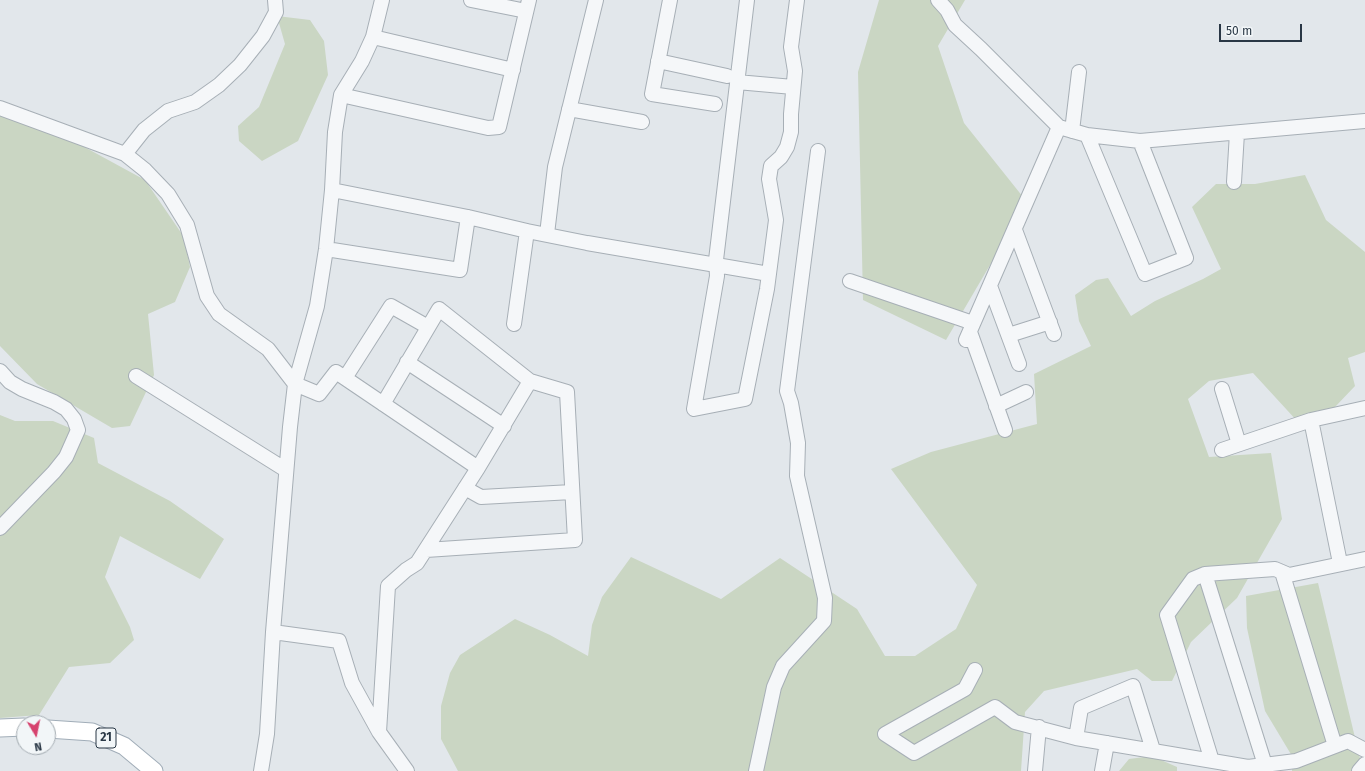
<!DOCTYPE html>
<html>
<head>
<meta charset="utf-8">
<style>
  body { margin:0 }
  #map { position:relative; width:1365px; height:771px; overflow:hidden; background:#e2e7eb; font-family:"Fira Sans",sans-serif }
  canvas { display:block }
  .north { position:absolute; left:16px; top:715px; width:40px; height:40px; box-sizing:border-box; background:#f2f6f8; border:1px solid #a2aab0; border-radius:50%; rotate:170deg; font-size:11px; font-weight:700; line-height:16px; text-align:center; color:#293745 }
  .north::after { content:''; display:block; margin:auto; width:14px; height:18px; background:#d6426e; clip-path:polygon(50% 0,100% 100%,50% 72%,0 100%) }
  .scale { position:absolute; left:1219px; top:24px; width:83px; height:18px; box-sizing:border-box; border:2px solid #293745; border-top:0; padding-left:5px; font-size:12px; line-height:14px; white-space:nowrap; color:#293745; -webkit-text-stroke:3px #f2f6f8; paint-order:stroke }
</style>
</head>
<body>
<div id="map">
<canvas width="1365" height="771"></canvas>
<div class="north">N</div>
<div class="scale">50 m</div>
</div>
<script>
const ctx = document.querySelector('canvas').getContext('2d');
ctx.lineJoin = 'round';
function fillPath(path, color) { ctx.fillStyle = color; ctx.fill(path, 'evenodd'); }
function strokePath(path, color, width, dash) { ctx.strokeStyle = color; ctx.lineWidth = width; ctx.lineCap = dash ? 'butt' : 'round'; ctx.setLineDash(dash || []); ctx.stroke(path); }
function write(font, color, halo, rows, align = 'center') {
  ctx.font = font + ' "Fira Sans",sans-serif'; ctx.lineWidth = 3; ctx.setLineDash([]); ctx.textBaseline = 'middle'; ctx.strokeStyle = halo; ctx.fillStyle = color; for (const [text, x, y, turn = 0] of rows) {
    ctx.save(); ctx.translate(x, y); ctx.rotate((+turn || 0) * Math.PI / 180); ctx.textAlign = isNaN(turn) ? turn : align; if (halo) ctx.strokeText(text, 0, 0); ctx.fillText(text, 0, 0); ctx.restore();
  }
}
const green = new Path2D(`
  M879,0H965L938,46L964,123L1027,202L946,340L863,300L858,72Z
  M277,16L310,20L324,41L328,75L298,141L262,161L239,141L238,126L259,107L285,44Z
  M0,115L77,143L145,180L184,237L190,267L175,302L148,314L154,375L130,426L112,428L37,384L0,346Z
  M1305,175L1326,220L1365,252V352L1348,358L1355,386L1335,407L1298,422L1253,373L1209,381L1188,399L1209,457L1271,453L1282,519L1237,598L1191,642L1172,681H1152L1137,669L1044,691L1025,712L1021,771H458L441,739V706L450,673L460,655L515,619L550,635L588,656L592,625L602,597L631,557L721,599L780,558L857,609L885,656H915L956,629L977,585L891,469L931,452L1037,424L1034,374L1091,346L1079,321L1075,295L1096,280L1108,278L1131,316L1155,301L1203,279L1221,269L1192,207L1216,184H1255Z
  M0,415L15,421H53L94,438L98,463L170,501L224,539L200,579L120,536L105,577L130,627L134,640L110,663L69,667L39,715L0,718Z
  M1318,583L1363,771H1292V756L1265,711L1247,628L1246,596Z
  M1152,756L1177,767V771H1119L1129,759Z`);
const minor = new Path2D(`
  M471,0L526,11
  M670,0L652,94L715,104
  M747,0L716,260L717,276L694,409L745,399L767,289L776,220L769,179L771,166L781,157L787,147L791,132V114L795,71L791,47L797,0
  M938,0L947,10L955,25L981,49L1059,127
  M373,37L513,70
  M658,61L727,76
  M737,82L793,87
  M341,95L488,128L499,127L529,0
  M0,108L125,154L145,170L168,194L187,225L207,296L219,314L268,349L295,384L319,394L336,372L478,468
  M569,109L642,122
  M1072,131L1079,72
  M1087,135L1145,274L1186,258L1140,141
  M125,154L144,130L168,111L195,102L219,85L240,65L263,36L276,12L275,0
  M1234,182L1237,133
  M332,190L468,217L527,231L587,243L769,274
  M1015,230L1054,334
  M547,234L555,167L596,0
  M326,249L460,270L468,217
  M850,281L973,323
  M990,286L1019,364
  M514,324L527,231
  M970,332L1005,430
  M1009,335L1050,322
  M966,340L1059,127L1087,135L1140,141L1365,121
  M407,362L504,426
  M0,371L10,382L22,389L54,402L66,409L74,419L78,430L66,457L54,472L0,528
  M136,376L286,470
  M345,378L391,306L428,327
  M1222,389L1239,444
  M383,404L439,309L530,381L567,392L575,540L426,550
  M996,406L1026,392
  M1311,420L1340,563
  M1222,450L1311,420L1365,408
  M465,488L481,497L572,492
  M1282,572L1335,746
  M1205,574L1265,765
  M273,632L339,641L352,683L379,732
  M975,670L965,689L885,734L914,753L995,707L1015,722L1076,738L1248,767L1296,761L1348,741L1365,750
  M1076,738L1081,708L1133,686L1153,750
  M1212,761L1167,615L1193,579L1205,574L1275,569L1289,575L1365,559
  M261,771L267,734L273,632L290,427L295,384L317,306L326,249L332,190L335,132L341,95L362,61L373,37L382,0
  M407,771L379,732L388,586L406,570L417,563L478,468L530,381
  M756,771L774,687L783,666L824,621L825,598L797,476L798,443L791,403L787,391L818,151
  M1035,771L1039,727
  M1102,771L1107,743
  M1359,771L1365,764`);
const major = new Path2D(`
  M0,728L24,727
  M48,729L92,732L124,746L154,771`);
const shields = [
  [106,738,20]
];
const shieldNames = [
  ["21",106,738]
];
fillPath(green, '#cad6c3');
strokePath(minor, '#a7afb6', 16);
strokePath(major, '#a1adb8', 19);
strokePath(minor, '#f5f7f9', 14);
strokePath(major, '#fff', 17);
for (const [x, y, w] of shields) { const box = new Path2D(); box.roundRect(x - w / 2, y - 10, w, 20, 3); ctx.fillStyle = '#f2f6f8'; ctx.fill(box); strokePath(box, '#293745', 1); }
write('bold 12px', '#293745', null, shieldNames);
</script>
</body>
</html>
